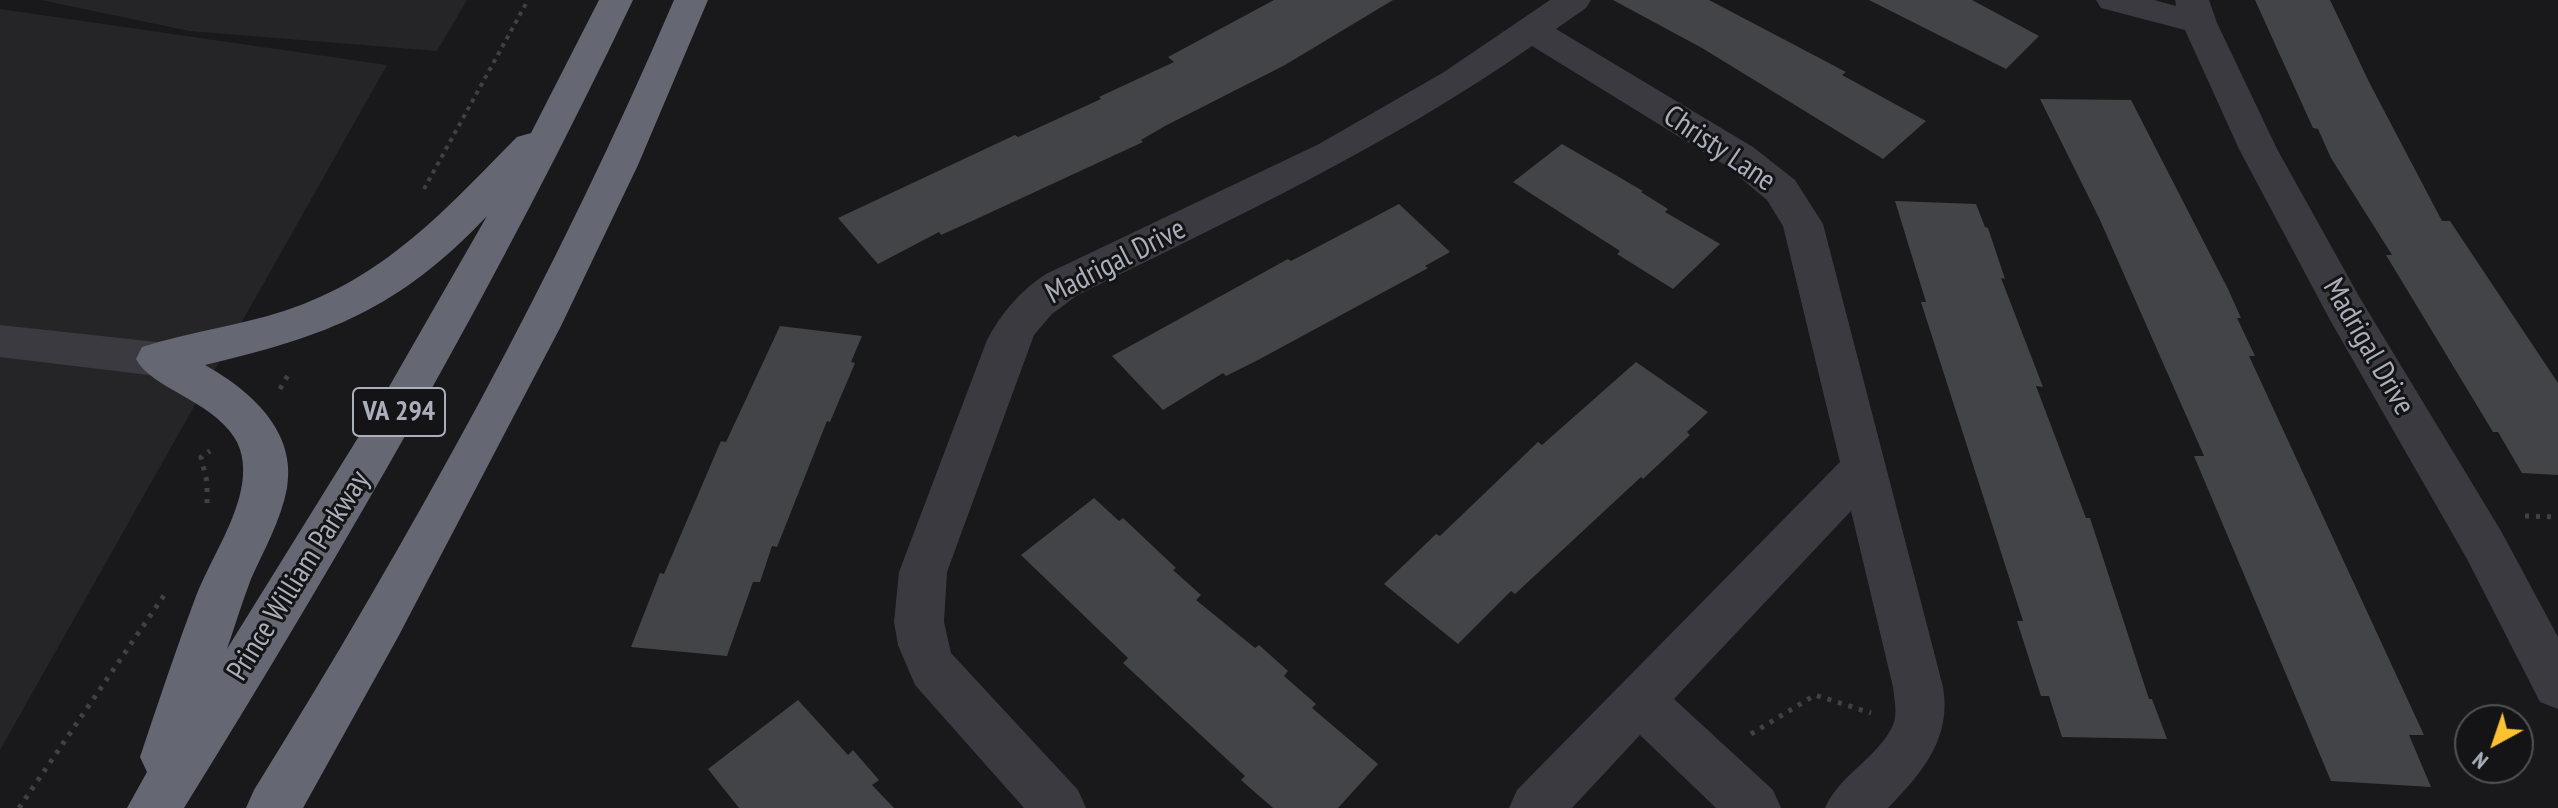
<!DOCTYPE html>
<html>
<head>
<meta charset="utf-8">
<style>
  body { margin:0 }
  #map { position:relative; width:2558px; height:808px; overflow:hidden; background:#19191b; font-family:"PT Sans Narrow",sans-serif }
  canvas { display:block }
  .north { position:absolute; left:2454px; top:704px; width:80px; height:80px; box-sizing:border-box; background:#141416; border:2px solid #505258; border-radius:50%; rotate:220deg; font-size:22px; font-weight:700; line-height:32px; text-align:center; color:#abafbb }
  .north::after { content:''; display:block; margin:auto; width:28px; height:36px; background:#fbc231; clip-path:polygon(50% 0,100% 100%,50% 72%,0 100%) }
</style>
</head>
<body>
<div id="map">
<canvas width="2558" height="808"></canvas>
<div class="north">N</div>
</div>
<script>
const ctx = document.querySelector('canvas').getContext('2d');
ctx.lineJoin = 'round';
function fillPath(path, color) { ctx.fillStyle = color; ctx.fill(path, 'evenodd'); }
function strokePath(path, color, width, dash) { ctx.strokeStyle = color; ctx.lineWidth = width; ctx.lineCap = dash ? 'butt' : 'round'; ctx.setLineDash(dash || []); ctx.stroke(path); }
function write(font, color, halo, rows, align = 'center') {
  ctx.font = font + ' "PT Sans Narrow",sans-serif'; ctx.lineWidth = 6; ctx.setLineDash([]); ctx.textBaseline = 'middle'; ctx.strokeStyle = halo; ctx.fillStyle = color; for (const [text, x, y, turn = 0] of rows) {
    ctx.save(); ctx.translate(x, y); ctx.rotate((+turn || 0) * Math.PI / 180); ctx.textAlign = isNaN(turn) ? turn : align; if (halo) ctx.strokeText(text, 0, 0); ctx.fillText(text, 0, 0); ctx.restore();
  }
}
const built = new Path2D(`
  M41,0H467L437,51L189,31Z
  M0,9L387,65L0,750Z`);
const building = new Path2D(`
  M1274,0H1393L1285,65L1165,126L1141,140L1143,142L972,221L941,235L939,232L878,264L838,218L1015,135L1018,137L1101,99L1099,97L1174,62L1168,57Z
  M1613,0H1709L1846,72L1842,75L1926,121L1883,159L1702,48Z
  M1869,0H1972L2039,36L2006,69Z
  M2255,0H2330L2369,82L2442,221H2450L2558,383V475L2522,473L2498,432H2493L2386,255H2392L2331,158L2318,129L2313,128Z
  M2040,99L2131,100L2228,289L2241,318H2237L2255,356H2249L2424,735H2409L2431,787L2331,781L2194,456H2204L2100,220Z
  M1562,144L1643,191L1641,192L1668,209L1665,212L1720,244L1673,289L1617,254L1620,251L1513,182Z
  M1895,201L1976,204L1985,227L1988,228L2005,279L2001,278L2043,387L2036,386L2086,518H2090L2149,699H2152L2167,739L2062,737L2049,696H2041L2017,621H2023L1921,302H1926Z
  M1399,204L1450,252L1425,266L1428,268L1258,360L1226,376L1223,373L1163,410L1112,356L1288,259L1291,261Z
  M780,326L862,336L851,362L855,363L830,422L827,421L777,547L772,546L760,582H753L727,656L631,647L660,573L664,574L721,441L726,442Z
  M1636,362L1708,412L1687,432L1690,435L1643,479L1641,477L1515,594L1511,591L1458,644L1384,584L1436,534L1440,536L1538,442L1542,445Z
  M1094,498L1119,521L1123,518L1176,568L1173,570L1201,595L1196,600L1255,648L1259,645L1288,671L1284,676L1316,704L1312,708L1378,764L1338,808H1273L1241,780L1245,776L1123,663L1128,658L1021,555Z
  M798,700L848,755L853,750L879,780L872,785L894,808H739L708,769Z`);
const pathFar1 = new Path2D(`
  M424,189L528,0`);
const path = new Path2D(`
  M280,389L291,370
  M207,503V482L201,457L210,451
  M2525,516L2558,517
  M1751,734L1815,695L1871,713
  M19,808L167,591`);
const minor = new Path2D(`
  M1550,0H1591L1586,8L1556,29L1753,147L1795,180L1823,224L1943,687C1952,738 1922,773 1888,808H1825C1840,774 1878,758 1893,725C1898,714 1894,698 1893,687L1851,511L1674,699L1773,790L1781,808H1716L1640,735L1572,808H1509L1517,790L1840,462L1783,226L1767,200L1725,165L1532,46C1389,146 1232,219 1076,296L1052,314L1034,335L947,572L944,622L951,653L1078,790L1086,808H1024L915,685L898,645L894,622L899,572L987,340C1002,312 1020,291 1046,274L1319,144L1444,72Z
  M2096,0H2154L2176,6L2175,0H2209L2217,23L2277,149L2360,298L2501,531L2558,637V709L2540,702L2467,559L2330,320L2239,149L2185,30L2101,8Z
  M0,325L157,342L172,347L178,359L172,371L157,376L0,357Z`);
const highway = new Path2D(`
  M599,0H633C500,279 347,545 184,808H127L147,772L140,757C158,703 176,649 196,596C210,561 233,527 241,490C245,472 244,452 234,437C210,400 151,388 136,359L142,347C188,332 238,326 284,311C385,278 445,210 517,137L531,133ZM487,216L382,399L227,649C235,626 242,602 251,579C264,550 281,520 287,488C297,431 250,390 205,365C328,336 399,309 487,216Z
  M674,0H708L638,165L561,326L398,637L303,808H246L254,790C411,537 557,274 674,0Z`);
const shields = [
  [399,412,92]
];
const shieldNames = [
  ["VA 294",399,412]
];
const streetNames = [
  ["Christy Lane",1719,149,34],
  ["Madrigal Drive",1116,262,-27],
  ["Madrigal Drive",2368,347,60],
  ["Prince William Parkway",299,576,-58]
];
fillPath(built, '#252528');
fillPath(building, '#434448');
strokePath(pathFar1, '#3f4147', 4, [4, 5]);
strokePath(path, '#3f4147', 5, [4, 7]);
fillPath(minor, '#3a3a40');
fillPath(highway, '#656872');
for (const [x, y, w] of shields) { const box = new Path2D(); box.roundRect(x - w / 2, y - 24, w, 48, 6); ctx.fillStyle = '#141416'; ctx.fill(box); strokePath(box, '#abafbb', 2); }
write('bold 28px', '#abafbb', null, shieldNames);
write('30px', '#abafbb', '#141416', streetNames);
</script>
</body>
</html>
